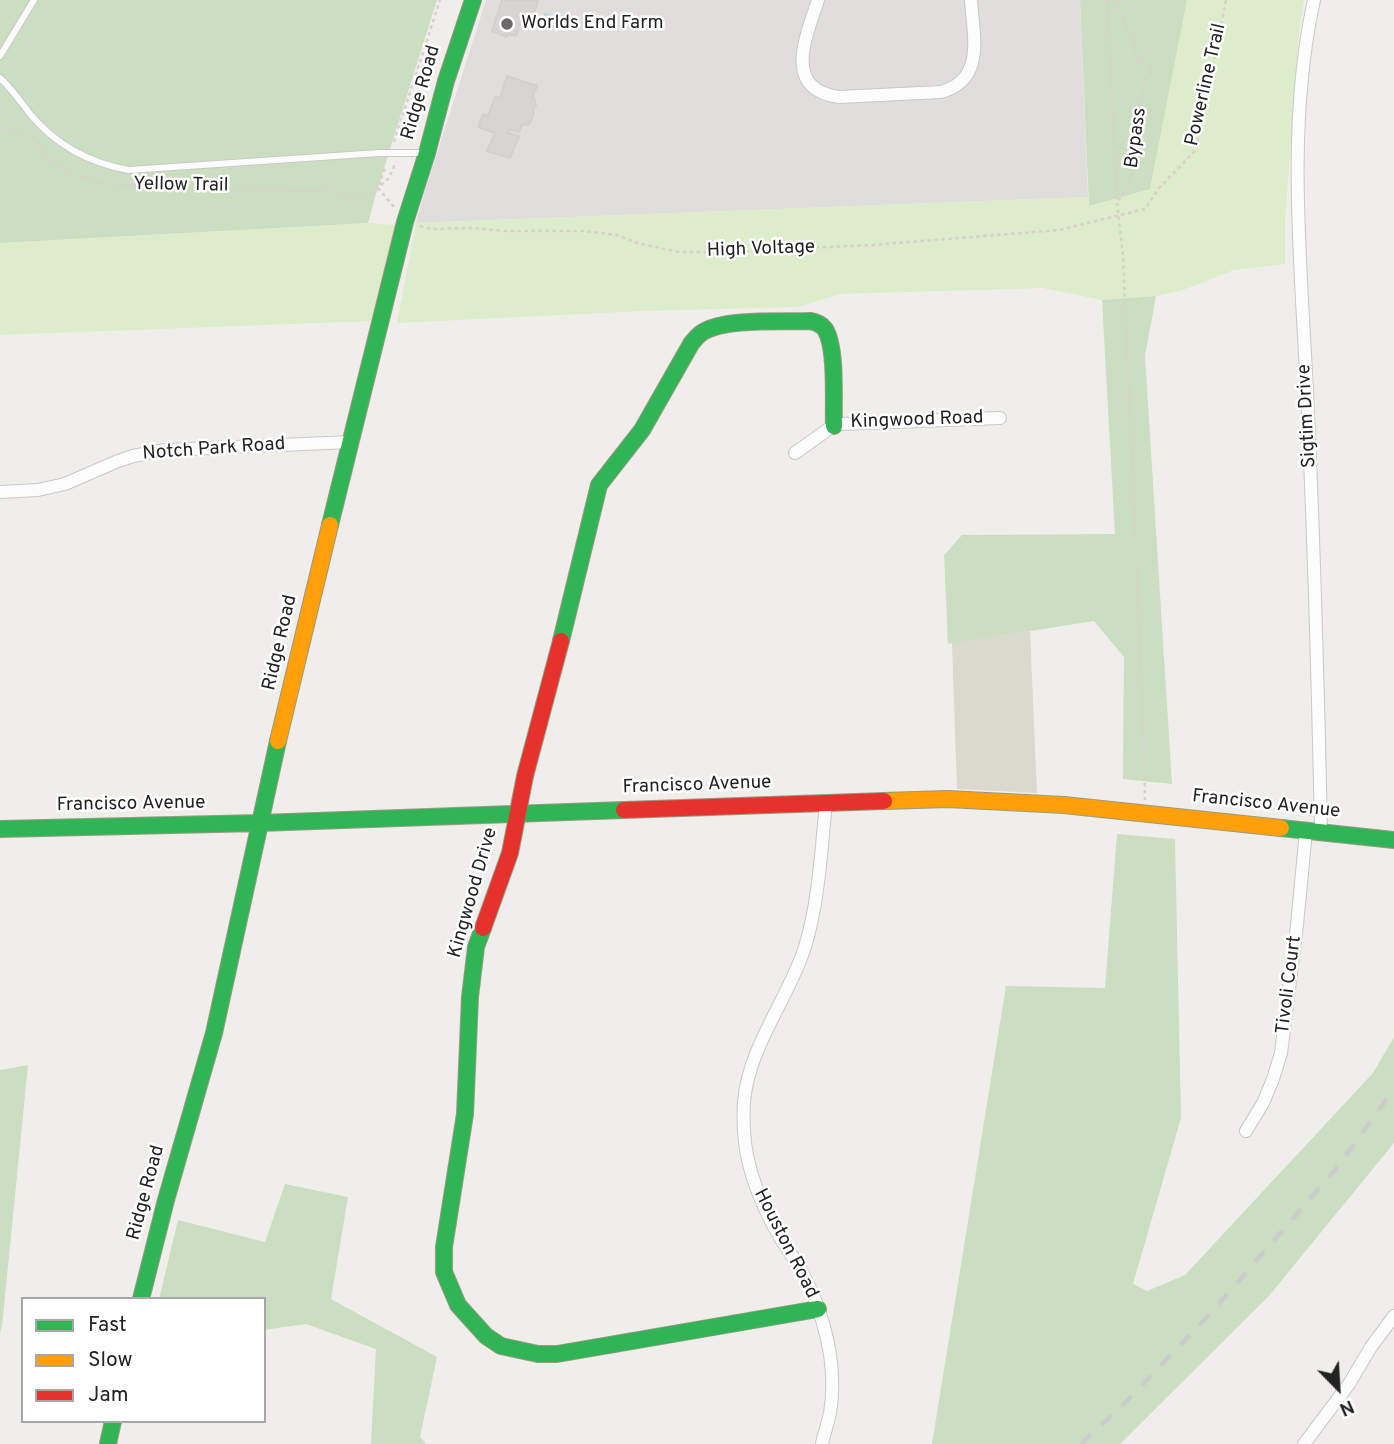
<!DOCTYPE html>
<html>
<head>
<meta charset="utf-8">
<style>
  body { margin:0 }
  #map { position:relative; width:1394px; height:1444px; overflow:hidden; background:#f0eeeb; font-family:Overpass,sans-serif }
  canvas { display:block }
  .legend { position:absolute; left:21px; top:1297px; width:245px; height:126px; box-sizing:border-box; background:#fff; border:2px solid #a7a7a7; margin:0; padding:9px 12px; list-style:none; font-size:21px; color:#222 }
  .legend li { display:flex; align-items:center; gap:14px; height:35px }
  .legend b { width:35px; border:2px solid #a7a7a7 }
  .north { position:absolute; left:1303px; top:1353px; width:70px; height:70px; -webkit-text-stroke:5px #fff; paint-order:stroke; rotate:156deg; font-size:19px; font-weight:700; line-height:28px; text-align:center; color:#222 }
  .north::after { content:''; display:block; margin:auto; width:24px; height:32px; background:#222; clip-path:polygon(50% 0,100% 100%,50% 72%,0 100%) }
</style>
</head>
<body>
<div id="map">
<canvas width="1394" height="1444"></canvas>
<ul class="legend">
<li><b style="height:9px;background:#30b455"></b>Fast</li>
<li><b style="height:9px;background:#ff9f0a"></b>Slow</li>
<li><b style="height:9px;background:#e5322d"></b>Jam</li>
</ul>
<div class="north">N</div>
</div>
<script>
const ctx = document.querySelector('canvas').getContext('2d');
ctx.lineJoin = 'round';
function fillPath(path, color) { ctx.fillStyle = color; ctx.fill(path, 'evenodd'); }
function strokePath(path, color, width, dash) { ctx.strokeStyle = color; ctx.lineWidth = width; ctx.lineCap = dash ? 'butt' : 'round'; ctx.setLineDash(dash || []); ctx.stroke(path); }
function write(font, color, halo, rows, align = 'center') {
  ctx.font = font + ' Overpass,sans-serif'; ctx.lineWidth = 5; ctx.setLineDash([]); ctx.textBaseline = 'middle'; ctx.strokeStyle = halo; ctx.fillStyle = color; for (const [text, x, y, turn = 0] of rows) {
    ctx.save(); ctx.translate(x, y); ctx.rotate((+turn || 0) * Math.PI / 180); ctx.textAlign = isNaN(turn) ? turn : align; if (halo) ctx.strokeText(text, 0, 0); ctx.fillText(text, 0, 0); ctx.restore();
  }
}
const residential = new Path2D(`
  M486,0H1080L1088,197L416,223L424,194Z`);
const construction = new Path2D(`
  M1030,631L1037,793L957,789L952,643Z`);
const grass = new Path2D(`
  M1187,0H1304L1299,32L1285,222V264L1234,270L1183,290L1156,296L1102,300L1043,288L840,294L798,307L644,311L397,323L416,223L1088,197L1089,206L1150,189Z
  M368,223L396,225L371,321L0,335V243Z`);
const forest = new Path2D(`
  M0,0H437L376,194L368,223L0,243Z
  M1080,0H1187L1150,189L1089,206Z
  M1156,296L1145,356L1172,784L1123,779L1124,657L1094,621L948,644L944,555L962,535L1115,534L1102,300Z
  M1117,834L1175,839L1181,1118L1133,1284L1147,1291L1185,1275L1373,1073L1394,1037V1143L1268,1297L1120,1444H932L1006,986L1105,988Z
  M28,1065L2,1326L0,1333V1070Z
  M285,1184L348,1197L331,1299L437,1357L420,1437L426,1444H371L376,1349L306,1324L264,1330V1299H159L178,1220L265,1242Z`);
const water = new Path2D(`
  M544,13L572,17L569,29L543,27L541,19H544Z`);
const building = new Path2D(`
  M502,0H538L533,18L523,16L516,36L508,34L507,37L492,31Z
  M507,76L537,86L532,97L534,98L536,105L533,109L534,113L529,125L523,124L519,132L510,129L508,133L519,136L510,158L487,151L495,133L478,127L483,114L488,116L495,97L500,98Z`);
const path = new Path2D(`
  M1107,0L1117,202L1123,256L1144,744L1145,800
  M1117,0V5L1133,41L1137,59L1152,67L1146,78L1141,103L1135,121L1137,149L1134,170L1127,189L1117,202
  M0,127L33,136L48,159L75,176L111,185H212L253,189L328,191L355,198L369,196L378,188L389,178L396,162
  M394,142L440,0
  M379,185L386,165
  M378,188L394,207
  M420,226L431,229L474,228L504,231H584L617,235L637,243L679,252H716L872,245L1059,230L1145,209L1159,188L1196,150L1226,0`);
const lane = new Path2D(`
  M0,56L34,0
  M0,78C12,89 21,102 31,115C57,146 89,163 129,170L379,153H425`);
const street = new Path2D(`
  M818,0C807,35 781,89 839,97L941,92C986,80 973,35 971,0
  M1314,0C1286,126 1301,264 1307,392C1314,539 1318,685 1321,832
  M795,453L830,428L840,424L1000,418
  M0,492L38,490L65,484L118,461L133,456L165,450L350,442
  M1246,1131L1263,1103L1273,1079L1281,1053L1297,925L1306,831
  M822,1444C824,1434 828,1423 830,1413C838,1365 824,1312 801,1270C795,1259 787,1249 781,1239C765,1212 753,1185 747,1155C744,1139 743,1119 744,1102C748,1049 787,1000 804,950C819,903 821,851 826,803
  M1304,1444L1349,1384L1371,1347L1394,1316`);
const fast = new Path2D(`
  M330,525L405,222L427,153L446,81L473,0
  M561,641L599,485L642,430L691,344C694,340 698,335 703,332C725,318 783,322 810,321C816,322 821,324 825,329C837,348 833,402 834,426
  M1281,828L1394,840
  M0,829L260,823L624,810
  M483,928L476,947L470,997L465,1114L444,1247V1272L458,1305L486,1336L501,1346L538,1354H557L818,1309
  M141,1299L166,1200L214,1033L278,741
  M108,1444L113,1421`);
const slow = new Path2D(`
  M278,741L330,525
  M884,801L948,799L1064,805L1281,828`);
const jam = new Path2D(`
  M624,810L884,801
  M483,928L510,853L525,776L561,641`);
const rail = new Path2D(`
  M1081,1444L1124,1404L1209,1315L1336,1169L1394,1089`);
const markers = [
  [507,24,7,"#6a6968"]
];
const poiNames = [
  ["Worlds End Farm",521,24]
];
const streetNames = [
  ["Powerline Trail",1207,85,-77],
  ["Ridge Road",422,93,-74],
  ["Bypass",1137,138,-82],
  ["Yellow Trail",181,186,1],
  ["High Voltage",761,250,-2],
  ["Sigtim Drive",1308,416,-93],
  ["Kingwood Road",917,421,-2],
  ["Notch Park Road",214,450,-4],
  ["Ridge Road",281,643,-77],
  ["Francisco Avenue",697,786,-2],
  ["Francisco Avenue",131,805,-1],
  ["Francisco Avenue",1266,805,6],
  ["Kingwood Drive",474,893,-74],
  ["Tivoli Court",1290,985,-83],
  ["Ridge Road",147,1193,-75],
  ["Houston Road",785,1244,63]
];
fillPath(residential, '#dfdedc');
fillPath(construction, '#d9d9cd');
fillPath(grass, '#ddeccb');
fillPath(forest, '#cbdec1');
fillPath(water, '#bfdbe3');
fillPath(building, '#d7d4d2');
strokePath(building, '#d3d0cc', 2);
strokePath(lane, '#c9c8c7', 8);
strokePath(street, '#c9c8c7', 14);
strokePath(fast, '#999a82', 18);
strokePath(slow, '#999a82', 18);
strokePath(jam, '#999a82', 18);
strokePath(path, '#dccecd', 2.5, [3.5, 3.5]);
strokePath(lane, '#fdfcfc', 6);
strokePath(street, '#fdfcfc', 12);
strokePath(fast, '#30b455', 16);
strokePath(slow, '#ff9f0a', 16);
strokePath(jam, '#e5322d', 16);
strokePath(rail, '#ccc', 4.5, [14, 14]);
for (const [x, y, r, color] of markers) { const dot = new Path2D(); dot.arc(x, y, r, 0, 2 * Math.PI); ctx.fillStyle = color; ctx.fill(dot); strokePath(dot, '#fff', 2.5); }
write('19px', '#222', '#fff', poiNames, 'left');
write('19px', '#222', '#fff', streetNames);
</script>
</body>
</html>
